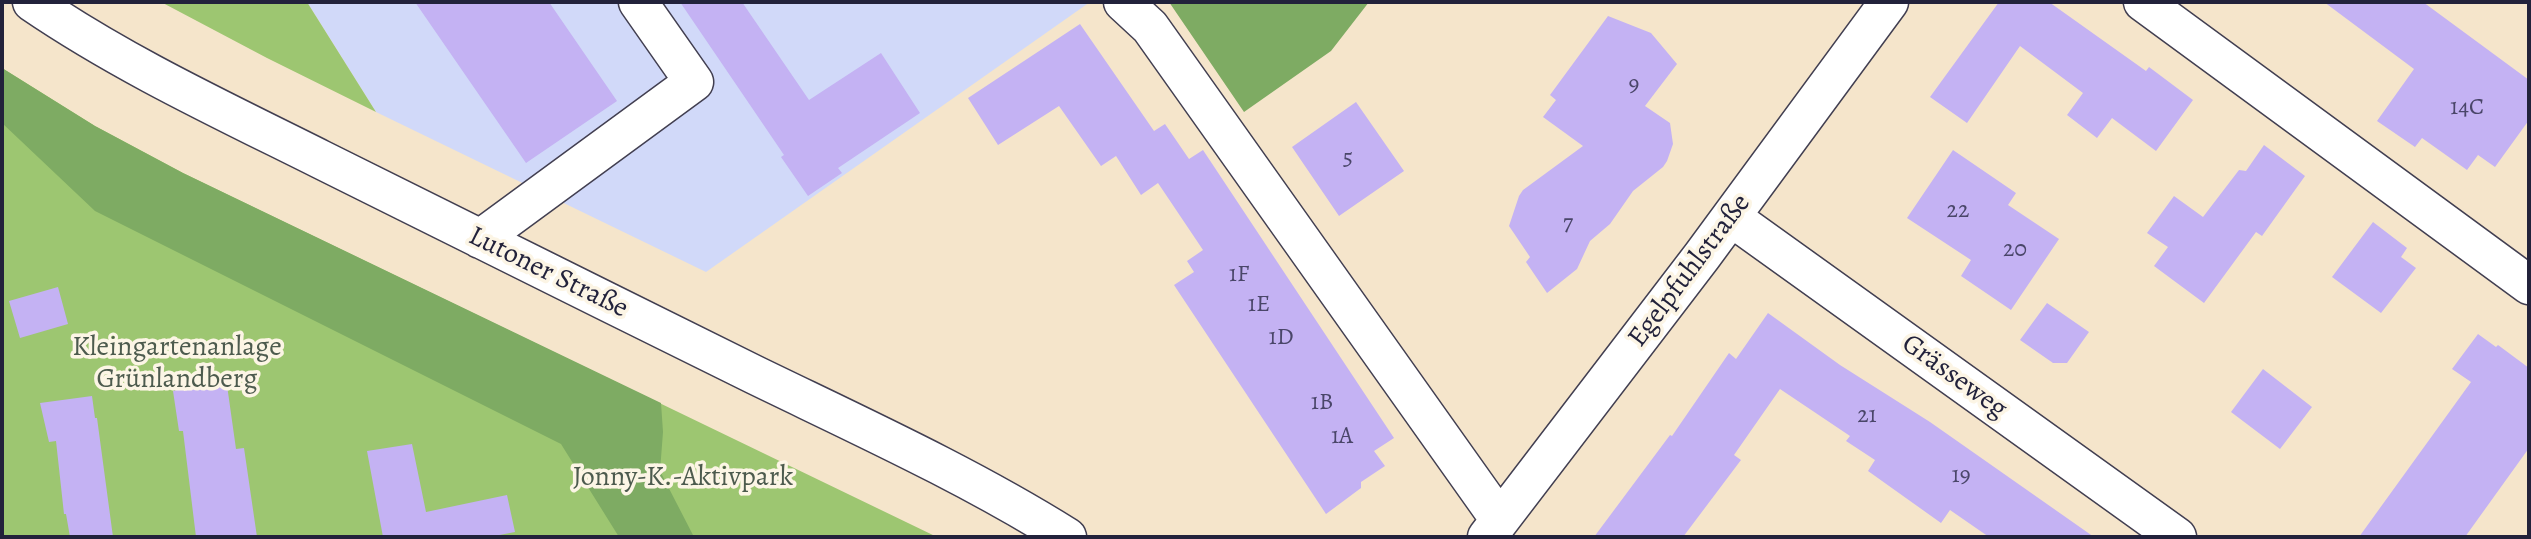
<!DOCTYPE html>
<html>
<head>
<meta charset="utf-8">
<style>
  body { margin:0 }
  #map { position:relative; width:2531px; height:539px; overflow:hidden; background:#f5e5cb; font-family:Alegreya,serif }
  canvas { display:block }
  .frame { position:absolute; inset:0; border:4px solid #22223b; pointer-events:none }
</style>
</head>
<body>
<div id="map">
<canvas width="2531" height="539"></canvas>
<div class="frame"></div>
</div>
<script>
const ctx = document.querySelector('canvas').getContext('2d');
ctx.lineJoin = 'round';
function fillPath(path, color) { ctx.fillStyle = color; ctx.fill(path, 'evenodd'); }
function strokePath(path, color, width, dash) { ctx.strokeStyle = color; ctx.lineWidth = width; ctx.lineCap = dash ? 'butt' : 'round'; ctx.setLineDash(dash || []); ctx.stroke(path); }
function write(font, color, halo, rows, align = 'center') {
  ctx.font = font + ' Alegreya,serif'; ctx.lineWidth = 7; ctx.setLineDash([]); ctx.textBaseline = 'middle'; ctx.strokeStyle = halo; ctx.fillStyle = color; for (const [text, x, y, turn = 0] of rows) {
    ctx.save(); ctx.translate(x, y); ctx.rotate((+turn || 0) * Math.PI / 180); ctx.textAlign = isNaN(turn) ? turn : align; if (halo) ctx.strokeText(text, 0, 0); ctx.fillText(text, 0, 0); ctx.restore();
  }
}
const built = new Path2D(`
  M307,2H1090L706,272L376,112Z`);
const green = new Path2D(`
  M161,2H307L376,112L267,58Z
  M2,68L95,126L183,173L937,537H2Z`);
const forest = new Path2D(`
  M1169,2H1369L1331,51L1244,112Z
  M2,68L95,126L183,173L661,403L663,432L660,471L694,537H619L561,444L95,211L2,123Z`);
const building = new Path2D(`
  M415,2H549L617,101L526,163Z
  M680,2H742L809,100L881,53L920,113L838,168L842,173L808,196L781,157L784,155Z
  M1999,2H2049L2146,71L2149,67L2193,100L2156,151L2112,118L2097,138L2067,115L2083,93L2020,46L1967,123L1930,97Z
  M2324,2H2423L2529,80V120L2495,167L2478,155L2467,170L2422,138L2415,147L2377,121L2414,69Z
  M1608,16L1651,33L1677,64L1645,106L1670,123L1673,144L1667,161L1663,167L1633,191L1610,224L1590,241L1577,269L1547,293L1526,262L1530,257L1509,226L1519,196L1523,190L1583,146L1543,117L1556,100L1550,95Z
  M1080,24L1154,131L1165,124L1189,159L1203,150L1394,438L1374,451L1385,466L1361,482V488L1326,514L1174,285L1194,272L1187,261L1203,250L1158,183L1141,195L1116,156L1101,166L1059,106L998,145L968,98Z
  M1356,102L1404,171L1339,216L1292,147Z
  M2264,145L2305,176L2262,236L2256,232L2204,303L2154,266L2168,247L2147,233L2174,196L2203,217L2239,170L2246,171Z
  M1953,150L2016,193L2008,205L2059,239L2011,310L1961,276L1971,260L1907,218Z
  M2373,222L2407,248L2401,257L2416,268L2381,313L2332,277Z
  M58,287L68,324L20,338L9,301Z
  M2047,303L2089,332L2067,363H2053L2020,340Z
  M1768,313L1840,365L1930,422L2094,537H1989L1950,510L1941,523L1868,471L1875,460L1846,441L1850,436L1780,389L1734,455L1741,460L1683,537H1594L1670,435L1672,436L1729,353L1736,359Z
  M2478,334L2496,347L2498,345L2529,368V448L2465,537H2359L2471,382L2452,369Z
  M2263,369L2312,407L2280,449L2231,412Z
  M226,378L236,449L244,448L257,537H196L183,431H179L173,391L180,389L178,383Z
  M92,396L95,418H97L113,537H70L66,514H64L56,441L49,442L40,403Z
  M412,444L426,512L507,495L515,532L489,537H383L367,451Z`);
const minor = new Path2D(`
  M32,2C123,64 222,110 320,159C465,232 610,303 755,375C860,426 968,475 1067,537
  M1123,2L1150,27L1500,520
  M2143,2L2529,285
  M1731,217L2177,537
  M480,239L694,82L638,2
  M1487,537L1702,256L1889,2`);
const numberNames = [
  ["9",1634,85],
  ["14C",2467,108],
  ["5",1348,159],
  ["22",1958,211],
  ["7",1568,224],
  ["20",2015,250],
  ["1F",1239,275],
  ["1E",1259,305],
  ["1D",1281,338],
  ["1B",1322,403],
  ["21",1867,416],
  ["1A",1342,437],
  ["19",1961,476]
];
const streetNames = [
  ["Egelpfuhlstraße",1690,271,-53],
  ["Lutoner Straße",548,273,26],
  ["Grässeweg",1954,377,36]
];
const parkNames = [
  ["Kleingartenanlage",177,348],
  ["Grünlandberg",177,380],
  ["Jonny-K.-Aktivpark",683,478]
];
fillPath(built, '#d1d9f9');
fillPath(green, '#9dc671');
fillPath(forest, '#7eab63');
fillPath(building, '#c4b2f3');
strokePath(minor, '#423f51', 41);
strokePath(minor, '#fff', 38);
write('24px', '#4a4669', null, numberNames);
write('28px', '#22223b', '#fcf5e5', streetNames);
write('28px', '#4d5b4e', '#fcf5e5', parkNames);
</script>
</body>
</html>
